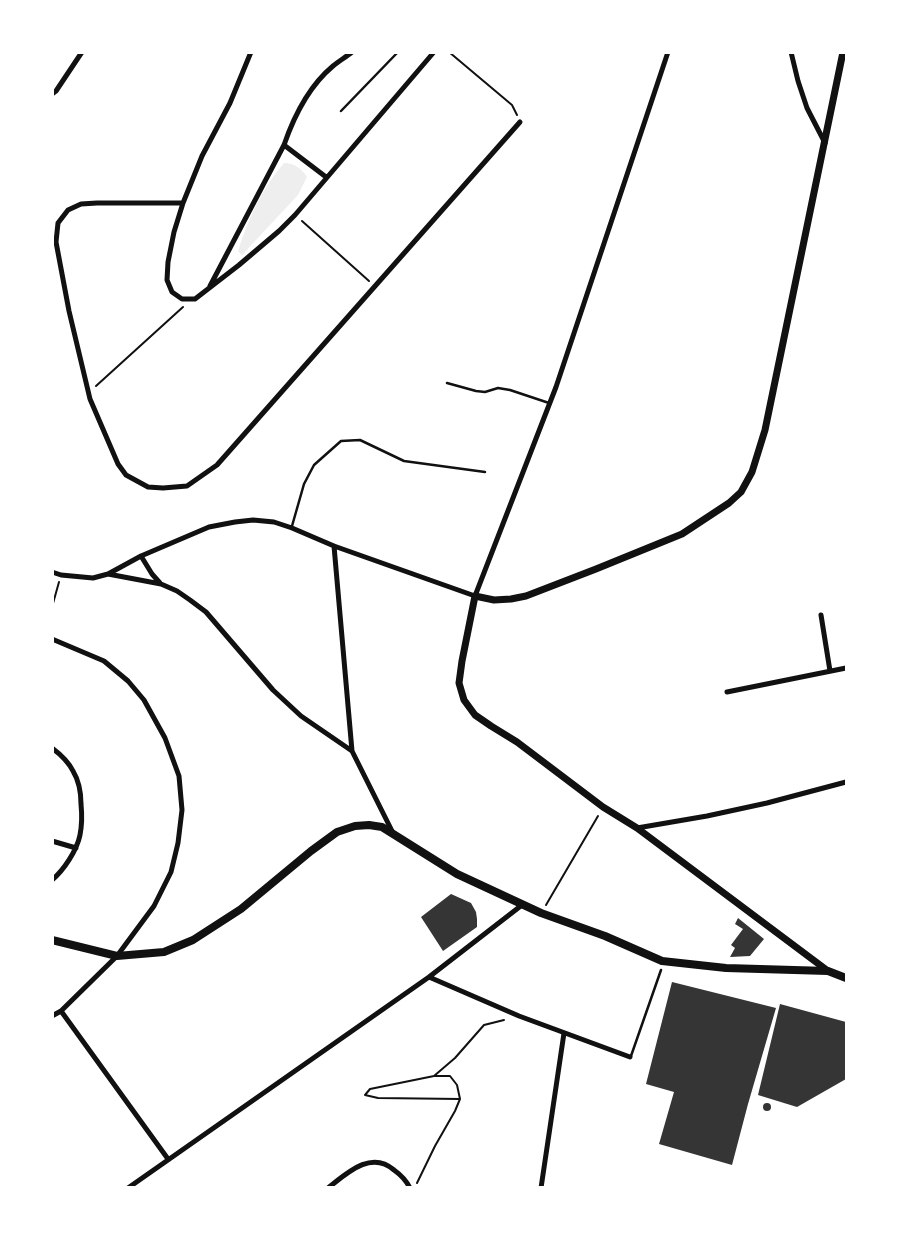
<!DOCTYPE html>
<html>
<head>
<meta charset="utf-8">
<style>
  body { margin:0 }
  #map { position:relative; width:899px; height:1240px; overflow:hidden; background:#fff; font-family:"Fira Sans Condensed",sans-serif }
  canvas { display:block }
  .frame { position:absolute; inset:0; border:54px solid #fff; pointer-events:none }
</style>
</head>
<body>
<div id="map">
<canvas width="899" height="1240"></canvas>
<div class="frame"></div>
</div>
<script>
const ctx = document.querySelector('canvas').getContext('2d');
ctx.lineJoin = 'round';
function fillPath(path, color) { ctx.fillStyle = color; ctx.fill(path, 'evenodd'); }
function strokePath(path, color, width, dash) { ctx.strokeStyle = color; ctx.lineWidth = width; ctx.lineCap = dash ? 'butt' : 'round'; ctx.setLineDash(dash || []); ctx.stroke(path); }
const green = new Path2D(`
  M284,163C294,163 302,169 307,177L298,195L242,255L238,251C248,219 262,188 284,163Z`);
const building = new Path2D(`
  M451,894L471,903L476,912L477,919V927L443,951L421,917Z
  M738,918L764,939L750,956L730,957L735,948L731,945L743,929L735,924Z
  M672,982L776,1008L748,1104L732,1165L659,1144L674,1092L646,1084Z
  M780,1004L846,1022V1079L797,1107L758,1095Z
  M763 1107a4 4 0 1 1 8 0a4 4 0 1 1-8 0Z`);
const path = new Path2D(`
  M449,52L512,105L517,115
  M302,221L369,281
  M96,386L183,307
  M52,607L59,582
  M546,905L598,816
  M460,1099L378,1098L365,1095L370,1089L434,1076L455,1058L484,1025L504,1020
  M417,1183L435,1146L455,1111L460,1099L457,1085L450,1076H435`);
const service = new Path2D(`
  M341,111L398,52
  M447,383L476,391L485,392L498,388L510,390L549,403
  M292,526L304,484L314,465L341,441L360,440L404,461L485,472
  M631,1056L661,970`);
const minor = new Path2D(`
  M251,52L230,103L202,156L183,203L174,232L168,262L167,280L172,292L182,299H195L239,265L279,231L295,215L434,52
  M791,52L798,81L807,108L825,143
  M52,94L56,91L82,52
  M284,145L326,177
  M183,203H97L81,204L68,210L58,223L56,242L69,311L90,399L118,464L126,475L148,487L163,488L187,486L217,465L520,122
  M210,286L284,145C294,116 309,86 333,66C339,61 346,57 352,52
  M334,546L352,751L393,833
  M141,556L152,574L160,583
  M52,572L61,575L93,578L108,574L141,556L209,527L235,522L253,520L274,522L292,528L334,546L475,596L556,387L668,52
  M108,574L161,584L177,591L190,600L206,612L273,690L301,716L352,751
  M821,615L830,671
  M52,639L104,661L128,681L144,700L165,738L179,776L182,810L178,843L171,872L154,906L117,956L61,1011L52,1016
  M727,692L846,668
  M52,748C60,754 69,763 73,771C79,781 81,793 81,804C82,814 82,825 80,835C77,850 64,870 52,880
  M637,828L707,816L767,803L846,782
  M52,841L76,848
  M429,977L519,1016L630,1057
  M61,1011L168,1159
  M128,1188L429,977L522,905
  M328,1188C347,1173 371,1150 394,1170C401,1175 406,1180 410,1188
  M541,1188L564,1033`);
const tertiary = new Path2D(`
  M828,971L637,828L603,807L517,742L491,726L475,715L464,700L459,683L462,661L475,596L494,600L511,599L526,596L596,569L682,534L729,503L741,492L752,472L765,430L843,52`);
const secondary = new Path2D(`
  M52,940L117,956L164,952L193,940L241,909L311,851L337,832L355,826L369,825L382,827L457,874L541,913L605,936L662,961L726,968L828,971L846,978`);
fillPath(green, '#eee');
fillPath(building, '#353535');
strokePath(path, '#111', 2);
strokePath(service, '#111', 2.5);
strokePath(minor, '#111', 5);
strokePath(tertiary, '#111', 7);
strokePath(secondary, '#111', 8);
</script>
</body>
</html>
